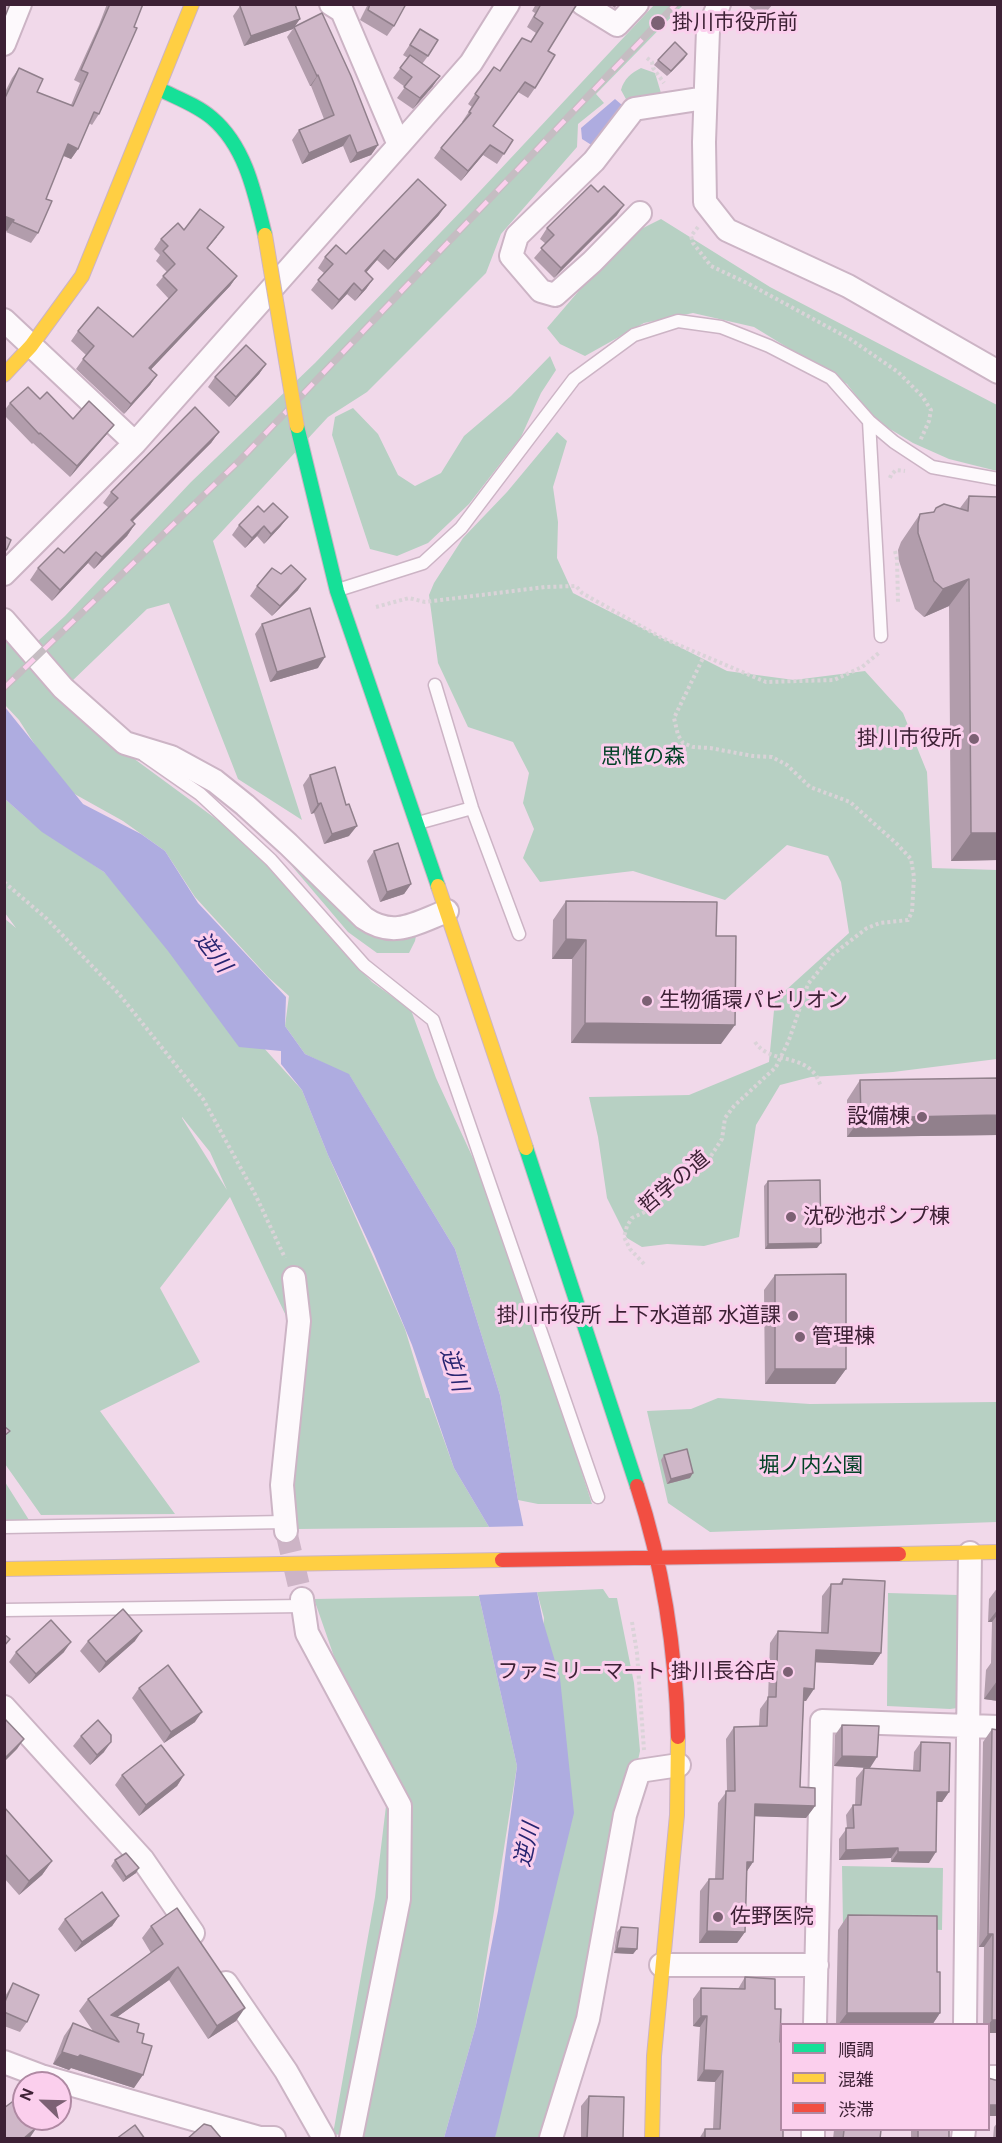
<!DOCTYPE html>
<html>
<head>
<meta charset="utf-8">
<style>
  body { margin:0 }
  #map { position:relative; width:1002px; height:2143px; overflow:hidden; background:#f1d9ea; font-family:"DM Sans","Noto Sans JP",sans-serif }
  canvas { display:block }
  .frame { position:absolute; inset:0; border:6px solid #3d2135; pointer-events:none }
  .legend { position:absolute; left:780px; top:2023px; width:210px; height:108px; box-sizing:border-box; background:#fbcfed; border:2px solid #af89a3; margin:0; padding:8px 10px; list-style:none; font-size:18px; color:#3d2135 }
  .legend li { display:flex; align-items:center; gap:12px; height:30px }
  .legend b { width:30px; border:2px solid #af89a3 }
  .north { position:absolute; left:12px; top:2071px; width:60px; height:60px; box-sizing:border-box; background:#fbcfed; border:2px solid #af89a3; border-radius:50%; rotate:293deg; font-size:16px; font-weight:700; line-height:24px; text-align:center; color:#3d2135 }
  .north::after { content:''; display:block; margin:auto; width:21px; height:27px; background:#7c6174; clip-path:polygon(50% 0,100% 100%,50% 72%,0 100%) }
</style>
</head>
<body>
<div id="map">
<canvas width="1002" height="2143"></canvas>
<div class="frame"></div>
<ul class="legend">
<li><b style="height:8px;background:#16e098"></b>順調</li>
<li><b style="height:8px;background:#ffcf43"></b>混雑</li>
<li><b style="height:8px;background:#f24e42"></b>渋滞</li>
</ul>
<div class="north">N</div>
</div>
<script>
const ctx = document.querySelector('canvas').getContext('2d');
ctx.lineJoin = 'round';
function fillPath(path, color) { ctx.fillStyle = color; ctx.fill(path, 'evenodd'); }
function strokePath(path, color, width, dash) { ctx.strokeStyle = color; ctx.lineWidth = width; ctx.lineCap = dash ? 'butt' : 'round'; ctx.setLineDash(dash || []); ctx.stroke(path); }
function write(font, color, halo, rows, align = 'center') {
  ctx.font = font + ' "DM Sans","Noto Sans JP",sans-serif'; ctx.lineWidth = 6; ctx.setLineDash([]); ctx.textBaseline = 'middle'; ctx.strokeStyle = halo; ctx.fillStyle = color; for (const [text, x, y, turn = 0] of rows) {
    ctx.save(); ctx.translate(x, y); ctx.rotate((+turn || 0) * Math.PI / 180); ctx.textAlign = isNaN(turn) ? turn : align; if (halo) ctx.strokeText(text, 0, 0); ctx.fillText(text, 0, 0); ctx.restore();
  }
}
const green = new Path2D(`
  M654,5H683L596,94L604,103L578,124L577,147L501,234L486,273L367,392L328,417L213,541L302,820L238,779L169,603L147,609L70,683L129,755L227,827L262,849L327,934L372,982L411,1010L436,1078L502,1221L592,1504H538L518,1500L500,1395L455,1249L350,1076L305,1054L285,1026L289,996L268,977L195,897L165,851L123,821L62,787L19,720L5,705L4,634L24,654L65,616L191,482L315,363L466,206Z
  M641,68L655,73L661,93L641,106L627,101L621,90C624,79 631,73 641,68Z
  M661,219L770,287L997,405V471L949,459L913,443L875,420L847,384L754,327L693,313L644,323L585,356L560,344L547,328L625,237Z
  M550,356L556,370L541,393L521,437L469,504L428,543L397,556L370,549L332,435L335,417L353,408L378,434L398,475L415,486L441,473L464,436L511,396Z
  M557,432L567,441L553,487L558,522L557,558L573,593L727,671L794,680L865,671L903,713L927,772L932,868L997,870V1059L893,1072L811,1077L780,1085L756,1125L739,1237L704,1246L667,1244L642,1247L627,1238L607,1198L598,1137L589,1097L689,1095L769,1062L775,1000L849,933L841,882L828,856L787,845L725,900L633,871L540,882L523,858L534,829L523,803L529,773L513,742L468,727L438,663L429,595L434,583L463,538L507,492Z
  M5,799L30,821L104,872L302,1090L328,1155L405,1329L426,1398H429L454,1468L489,1527L297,1529L278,1450L287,1318L230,1197L160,1288L200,1362L100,1411L175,1514L41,1515L5,1464L4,918L16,928L5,913ZM182,1117L210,1152L227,1190L182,1118Z
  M263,832L348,913L417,931L415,941L409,953H377L348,932Z
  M718,1398L810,1404L997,1402V1522L710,1532L668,1503L647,1411L691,1409Z
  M5,1482L29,1520H5Z
  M603,1589L609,1598H617L634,1683L640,1751L585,2002L545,2138H495L544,1618L537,1592Z
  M888,1593L958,1595V1708L950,1709L887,1706Z
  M479,1596L517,1766L476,2025L444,2138H362L333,2134L375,1897L386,1806L314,1599Z
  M842,1866L943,1868L942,1930L843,1925Z`);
const water = new Path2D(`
  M615,99L622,105L593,146L582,139L581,128Z
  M4,706L83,804L141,834L165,851L198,903L286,997L285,1026L305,1054L349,1074L455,1249L500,1395L518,1500L543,1621L560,1678L574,1813L495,2138H444L476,2025L498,1911L517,1766L479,1596L489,1527L454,1468L412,1345L374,1254L328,1155L302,1090L281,1064V1051L239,1047L168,951L104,872L42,832L5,799Z`);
const pier = new Path2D(`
  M526,1526L540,1592L476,1595L485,1527Z`);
const streetTunnel = new Path2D(`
  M286,1531L302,1599`);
const path = new Path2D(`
  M647,58L652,62L653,68L664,83
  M698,227L691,236L693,243L711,266L749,284L850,339L898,372L922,396L931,410L929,421L920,441
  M890,478L891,475L896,470L905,471
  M895,551L897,559L898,603
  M376,607L409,598L425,602L545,587L576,586L582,593L662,638L766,682L834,680L862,667L880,652
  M4,882L47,919L119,994L203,1099L256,1196L285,1258
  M755,1042C769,1063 798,1054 814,1073C817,1076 819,1082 821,1086
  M644,1264L630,1249L624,1237L627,1226L632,1218L649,1210L679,1182L709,1159L722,1139L725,1118L734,1106L776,1067L789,1040L808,984L832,955L867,928L880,923L908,920L912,912L914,877L911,859L898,845L850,802L810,787L787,765L772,757L753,756L710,748L693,747L683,743L678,735L674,718L704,656
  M632,1622L637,1653L644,1750`);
const lane = new Path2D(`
  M869,421L894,442L932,467L998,479
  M338,590L423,563L461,528L574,379L634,335L678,321L721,327L769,346L831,378L869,421L881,636
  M435,685L472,808L519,934
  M144,755L200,794L271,860L364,965L433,1020L598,1497
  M418,823L472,808
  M4,1527L285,1522
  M4,1610L303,1606`);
const street = new Path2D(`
  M331,4L342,11L399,145L471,63L508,4
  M583,4L617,25L637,4
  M719,4L708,30L704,142L705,202L727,230L848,286L998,372
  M4,44L20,4
  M640,213L592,262L555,295L541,291L511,256L517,236L594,161L634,109L705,98
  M4,320L135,443
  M4,574L135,443L399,145
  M4,620L63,688L125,743L171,757L215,781L245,805L288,844L364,918C394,939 416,923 447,911
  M286,1531L282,1485L299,1321L294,1278
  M302,1599L307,1633L400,1806L399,1899L351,2138
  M4,1707L143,1860L193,1933
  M661,1965H817
  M226,1983L286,2071L324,2138
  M815,2024L822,1721L998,1727
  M965,2024L970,1553
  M4,2062L41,2076L260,2138H274
  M988,2077H998
  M551,2138L588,2019L625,1815L639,1771L679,1765
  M813,2138V2130
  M963,2138L964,2130`);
const fast = new Path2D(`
  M159,89C177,98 197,105 212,118C246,147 255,194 265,235
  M297,426L337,591L438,886
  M526,1148L637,1486`);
const slow = new Path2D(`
  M4,375L31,346L82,276L192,4
  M438,886L526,1148
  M899,1554L998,1552
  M4,1569L502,1560
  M652,2138L654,2056L677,1815L678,1737`);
const jam = new Path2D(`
  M637,1486C663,1566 676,1652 678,1737
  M502,1560L899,1554`);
const rail = new Path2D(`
  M4,688L240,460L676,4`);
const slowBridge = new Path2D(`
  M265,235L297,426`);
const wall = new Path2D(`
  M107,4H143L99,114L92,125L89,123L78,149L71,159L63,156L46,199L38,233L31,243L6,232L7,231L4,229V94L12,78L19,68L37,92L71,105L80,83L74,80L99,25Z
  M368,4H406L394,26L387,36L360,20Z
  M536,4H577L548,51L535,88L528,98L518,92L493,126L513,140L497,164L483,155L461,181L434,158L441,148L463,123L462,122L472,107L468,104L494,67L500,71L522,38L530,42L536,33L527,27L535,13L532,11Z
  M609,4H617L615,8Z
  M750,4H773L762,17L749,6Z
  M240,6L294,27L378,145L371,155L350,163L343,146L302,164L292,140L299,130L324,119L311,86H310L287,37L293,29L244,46L233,16Z
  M420,29L428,56L422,64L433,86L413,109L397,98L405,87L393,78L408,58L403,55Z
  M687,54L667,76L654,65L658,60Z
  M439,215L388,270L377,260L366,272L373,279L366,289L355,301L347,294L332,310L311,290L324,273L318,268L325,257L346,254Z
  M617,215L554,278L534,258L546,244L540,239L547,228Z
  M184,230L217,237L207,249L237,276L230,286L151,369L157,375L150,385L124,414L76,369L86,355L71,341L78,331L133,337L169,299L156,285L167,272L156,261L160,255L154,249L161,239Z
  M266,364L259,374L229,407L208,387L215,377Z
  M40,399L73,419L114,425L106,435L70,477L33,443L32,444L4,415V411L10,403Z
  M219,432L211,443L132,522L135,524L127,536L94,569L88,563L52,601L30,580L38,568L64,553L109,508L103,503L111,492Z
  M969,496L998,497V860L951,861L949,606L924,617L915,609L899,561L898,550L901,542L920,514L933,512L936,508H960Z
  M264,512L288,517L280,527L264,544L257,536L245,548L232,535L239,525Z
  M257,586L298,590L272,616L250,596Z
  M262,624L318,668L270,682L255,634Z
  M310,775L349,836L324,844L314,813L311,814L303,785Z
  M374,851L411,884L404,894L380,902L367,861Z
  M566,901L721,1044L571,1043L572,959H552L553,920Z
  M998,1078V1135L847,1137V1100L860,1080Z
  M768,1181L817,1248L765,1249L764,1186Z
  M775,1275L846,1369L835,1384H765L764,1290Z
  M664,1455L690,1478L667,1484L661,1460Z
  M843,1579L881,1653L873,1665L815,1662L806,1701H804L800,1787L815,1806L806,1818L755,1816L753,1862L747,1871L745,1932L737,1943H699L700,1891L709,1879H715L718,1803L727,1791L726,1739L734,1727L759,1726L760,1709L768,1698L770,1643L778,1631L821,1633L822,1596L831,1584H839Z
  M998,1587V1701L984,1699L986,1670L991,1663L992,1622H988L989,1599Z
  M88,1641H135L99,1673L80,1651Z
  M16,1652H64L29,1684L9,1662Z
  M139,1688L195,1722L164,1743L132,1698Z
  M842,1725L870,1768L834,1766L835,1735Z
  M992,1729L998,1730V2033H988V2025H983L984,1947H979L983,1742Z
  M81,1736L104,1752L90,1765L73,1746Z
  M921,1742L949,1792L942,1802H937L929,1863L891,1862V1858L839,1860V1839L847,1828L846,1815L853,1805H855L856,1778L864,1768L913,1770L914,1752Z
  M122,1775H184L177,1786L139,1816L115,1785Z
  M4,1807L52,1861L42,1875L19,1895L4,1878Z
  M115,1860L136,1873L123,1882L111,1866Z
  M848,1915L937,1972L940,2013L932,2025H836L838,1930Z
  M119,1916L112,1926L75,1952L58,1929L65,1919Z
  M151,1926L236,2021L208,2039L169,1980L117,2017L137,2032L142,2043L134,2088L71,2068L69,2070L53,2064L64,2036L73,2023L93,2031L79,2011L88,1999L151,1953L142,1938Z
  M621,1927L637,1949L633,1954L614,1953L617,1932Z
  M745,1977L775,2009L780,2042L782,2130L783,2139H699L705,2129H713L715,2082L697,2081L700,2027L693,2026V1999L701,1988L738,1989Z
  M13,1983L27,2022L20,2032L4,2026V1998Z
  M589,2096L623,2139H581V2106Z
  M998,2122V2139H993L994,2127Z
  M834,2130H881L880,2139H833Z
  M911,2130H949V2139H911Z`);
const shadedWall = new Path2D(`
  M300,19L293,29L244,46L251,36Z
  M687,54L684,59L667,76L671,71Z
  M318,75L311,86H310L317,76Z
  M440,76L433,86L413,109L420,98Z
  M350,135L343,146L302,164L309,153Z
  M68,144L78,149L71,159L60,154Z
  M378,145L371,155L350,163L357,153Z
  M490,145L483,155L461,181L468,171Z
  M446,205L439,215L388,270L395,260Z
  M624,205L617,215L554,278L561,268Z
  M4,216L14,220L7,231L4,229Z
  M384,250L377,260L358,282L365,271Z
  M237,276L230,286L143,378L149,368Z
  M373,279L366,289L355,301L362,291Z
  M354,283L347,294L332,310L339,300Z
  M266,364L259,374L229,407L236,397Z
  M157,375L150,385L124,414L131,404Z
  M114,425L106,435L70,477L77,466Z
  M219,432L211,443L123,531L131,520Z
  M288,517L280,527L264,544L271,534Z
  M135,524L127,536L94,569L102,557Z
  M264,526L257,536L245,548L252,538Z
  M96,552L88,563L52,601L60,590Z
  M306,579L298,590L272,616L280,606Z
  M969,579L949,606L924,617L943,589Z
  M325,657L318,668L270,682L277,672Z
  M321,803L314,813L311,814L318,804Z
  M357,826L349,836L324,844L332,834Z
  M971,833H998V860L951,861Z
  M411,884L404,894L380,902L387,892Z
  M566,939L586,940L572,959H552Z
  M585,1023L735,1025L721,1044L571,1043Z
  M998,1115V1135L847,1137L861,1118Z
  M821,1243L817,1248L765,1249L768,1244Z
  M775,1369H846L835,1384H765Z
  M693,1473L690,1478L667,1484L671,1479Z
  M998,1609V1614L992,1622H988Z
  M142,1631L135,1641L99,1673L106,1662Z
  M71,1642L64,1652L29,1684L36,1674Z
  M816,1650L881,1653L873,1665L808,1662Z
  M997,1681L998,1701L984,1699Z
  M804,1688L814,1689L806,1701L796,1700Z
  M202,1712L195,1722L164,1743L171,1732Z
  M24,1739L17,1749L4,1762V1759Z
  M111,1742L104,1752L90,1765L97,1755Z
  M842,1756L877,1757L870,1768L834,1766Z
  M184,1775L177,1786L139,1816L146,1805Z
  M937,1792H949L942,1802H930Z
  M755,1804L815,1806L806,1818L747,1816Z
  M898,1848L891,1858L839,1860L846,1850Z
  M898,1852H936L929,1863L891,1862Z
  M52,1861L42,1875L19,1895L29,1881Z
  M747,1862H753L745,1874Z
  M139,1868L136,1873L123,1882L126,1877Z
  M119,1916L112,1926L75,1952L82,1942Z
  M707,1931L745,1932L737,1943H699Z
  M988,1934H993L984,1947H979Z
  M617,1948L637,1949L633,1954L614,1953Z
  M178,1967L169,1980L106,2025L111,2015Z
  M245,2008L236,2021L208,2039L217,2026Z
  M847,2013H940L932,2025H838Z
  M701,2016H707L700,2027L693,2026Z
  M992,2020H998V2033H988V2025Z
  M62,2052L80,2055L143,2075L134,2088L71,2068L69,2070L53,2064Z
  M704,2070L723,2071L715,2082L697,2081Z
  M988,2105H998V2116H988Z
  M37,2127L29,2139H23Z`);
const building = new Path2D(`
  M4,4H10L4,19Z
  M110,4H143L134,27L137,28L99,114L94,112L78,149L68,144L46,199L52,201L38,233L13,222L14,220L4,216V100L19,68L43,79L37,92L73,106L88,73L81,70Z
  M243,4H295L300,19L251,36L240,6Z
  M370,4H406L394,26L368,10Z
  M541,4H577L548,51L555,55L535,88L525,82L493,126L513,140L504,154L490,145L468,171L441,148L471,113L469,112L479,97L475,94L494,67L500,71L522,38L531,42L543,23L534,17Z
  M322,13L351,76L378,145L357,153L350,135L309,153L299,130L334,115L318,75L317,76L294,27Z
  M420,29L438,40L428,56L410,45Z
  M675,42L687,54L671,71L658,60Z
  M410,55L440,76L420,98L404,87L412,77L400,68Z
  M418,179L446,205L395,260L384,250L365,271L373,279L362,291L354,283L339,300L318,280L333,264L325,257L336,245L346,254Z
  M591,185L598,192L604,186L624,205L561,268L541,248L554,235L547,228Z
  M200,209L224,227L207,248L237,276L149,368L157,375L131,404L83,359L94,346L78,331L98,307L133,337L177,290L163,276L175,264L163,251L168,246L161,239L178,223L184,230Z
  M246,345L266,364L236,397L215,377Z
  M28,387L40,399L47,392L73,419L89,401L114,425L77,466L40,433L39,434L10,403Z
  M195,407L219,432L131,520L135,524L102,557L96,552L60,590L38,568L58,548L64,553L118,498L111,492Z
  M969,496L998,497V833H971L969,579L943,589L934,581L918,533V523L920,514L934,512L936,508L944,504L968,511Z
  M273,503L288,517L271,534L264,526L252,538L239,525L258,506L264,512Z
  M4,536L11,540L7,549L4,552Z
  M291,565L306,579L280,606L257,586L272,568L281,574Z
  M310,608L325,657L277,672L262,624Z
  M335,767L346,805L349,804L357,826L332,834L321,803L318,804L310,775Z
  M398,843L411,884L387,892L374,851Z
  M566,901L717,902L716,936H736L735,1025L585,1023L586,940L566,939Z
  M998,1078V1115L861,1118L860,1080Z
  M820,1180L821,1243L768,1244V1181Z
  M846,1274V1369H775V1275Z
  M4,1426L10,1431L4,1436Z
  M687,1449L693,1473L671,1479L664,1455Z
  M843,1579L885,1581L881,1653L816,1650L814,1689L804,1688L800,1787L815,1788V1806L755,1804L753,1862H747L745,1932L707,1931L709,1879H723L726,1791H735L734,1727L767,1726L768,1697H776L778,1631L828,1633L831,1584H842Z
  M123,1609L142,1631L106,1662L88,1641Z
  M51,1620L71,1642L36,1674L16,1652Z
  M4,1634L10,1639L4,1646Z
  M168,1665L202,1712L171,1732L139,1688Z
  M4,1718L24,1739L4,1759Z
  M98,1720L111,1735V1742L97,1755L81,1736Z
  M842,1725L879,1726L877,1757L842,1756Z
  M992,1729L998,1730V2020H992L993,1934H988Z
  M921,1742L950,1743L949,1792H937L936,1852H898V1848L846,1850V1828H854L853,1805H861L864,1768L920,1771Z
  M161,1745L184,1775L146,1805L122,1775Z
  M4,1807L52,1861L29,1881L4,1853Z
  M126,1853L139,1868L126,1877L115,1860Z
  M102,1892L119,1916L82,1942L65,1919Z
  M177,1908L245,2008L217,2026L178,1967L111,2015L139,2024L137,2032L144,2034L142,2043L152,2046L143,2075L80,2055L78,2057L62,2052L73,2023L119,2042L88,1999L163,1944L151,1926Z
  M848,1915L937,1916V1972H940V2013H847Z
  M621,1927L638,1928L637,1949L617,1948Z
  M745,1977L775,1979V2009H781L780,2042H782V2130H783V2139H705V2129H720L723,2071L704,2070L707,2016H701V1988L745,1989Z
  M13,1983L39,1995L27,2022L4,2012V2004Z
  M988,2078L995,2080H998V2105H988Z
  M589,2096L624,2097L623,2139H587Z
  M16,2099L24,2110V2119H31L37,2127L23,2139H4V2108Z
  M204,2124L211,2126L222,2139H187Z
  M135,2125L145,2139H116Z
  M844,2130H881L880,2139H843Z
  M918,2130H949V2139H918Z`);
const markers = [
  [658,23,8,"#7c6174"],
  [974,739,6,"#7c6174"],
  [647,1001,6,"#7c6174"],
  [922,1117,6,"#7c6174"],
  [791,1217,6,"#7c6174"],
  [793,1316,6,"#7c6174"],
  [800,1337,6,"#7c6174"],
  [788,1672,6,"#7c6174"],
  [718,1917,6,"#7c6174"]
];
const poiNames = [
  ["掛川市役所前",672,23],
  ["掛川市役所",962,739,"right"],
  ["生物循環パビリオン",659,1001],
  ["設備棟",910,1117,"right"],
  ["沈砂池ポンプ棟",803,1217],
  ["掛川市役所 上下水道部 水道課",781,1316,"right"],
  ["管理棟",812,1337],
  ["ファミリーマート 掛川長谷店",776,1672,"right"],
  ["佐野医院",730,1917]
];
const parkNames = [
  ["思惟の森",643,757],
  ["堀ノ内公園",811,1466]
];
const streetNames = [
  ["哲学の道",675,1183,-40]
];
const waterNames = [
  ["逆川",212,953,53],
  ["逆川",453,1370,72],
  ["逆川",528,1845,-78]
];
fillPath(green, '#b7d0c3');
fillPath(water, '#aeace0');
fillPath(pier, '#f1d9ea');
strokePath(streetTunnel, '#cdb4c6', 22, [22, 11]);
strokePath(lane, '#ccb4c5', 15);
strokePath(street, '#ccb4c5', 26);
strokePath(fast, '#ccb4c5', 16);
strokePath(slow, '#ccb4c5', 16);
strokePath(jam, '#ccb4c5', 16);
strokePath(path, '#dad3d8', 4, [3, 3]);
strokePath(lane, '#fdf9fc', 12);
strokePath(street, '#fdf9fc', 22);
strokePath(fast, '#16e098', 14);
strokePath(slow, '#ffcf43', 14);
strokePath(jam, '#f24e42', 14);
strokePath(rail, '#c5bdc2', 7);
strokePath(rail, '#fbcfed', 4.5, [14]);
strokePath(slowBridge, '#ccb4c5', 16, []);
strokePath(slowBridge, '#ffcf43', 14);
fillPath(wall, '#b29dac');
fillPath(shadedWall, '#91808c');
fillPath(building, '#cfb7c8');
strokePath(building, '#91808c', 1.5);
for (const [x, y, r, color] of markers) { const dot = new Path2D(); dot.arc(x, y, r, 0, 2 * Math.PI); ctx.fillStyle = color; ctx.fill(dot); strokePath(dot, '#fbcfed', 2); }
write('21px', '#3d2135', '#fbcfed', poiNames, 'left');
write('21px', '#034227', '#fbcfed', parkNames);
write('21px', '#3d2135', '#fbcfed', streetNames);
write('italic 22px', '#282571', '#fbcfed', waterNames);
</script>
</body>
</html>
